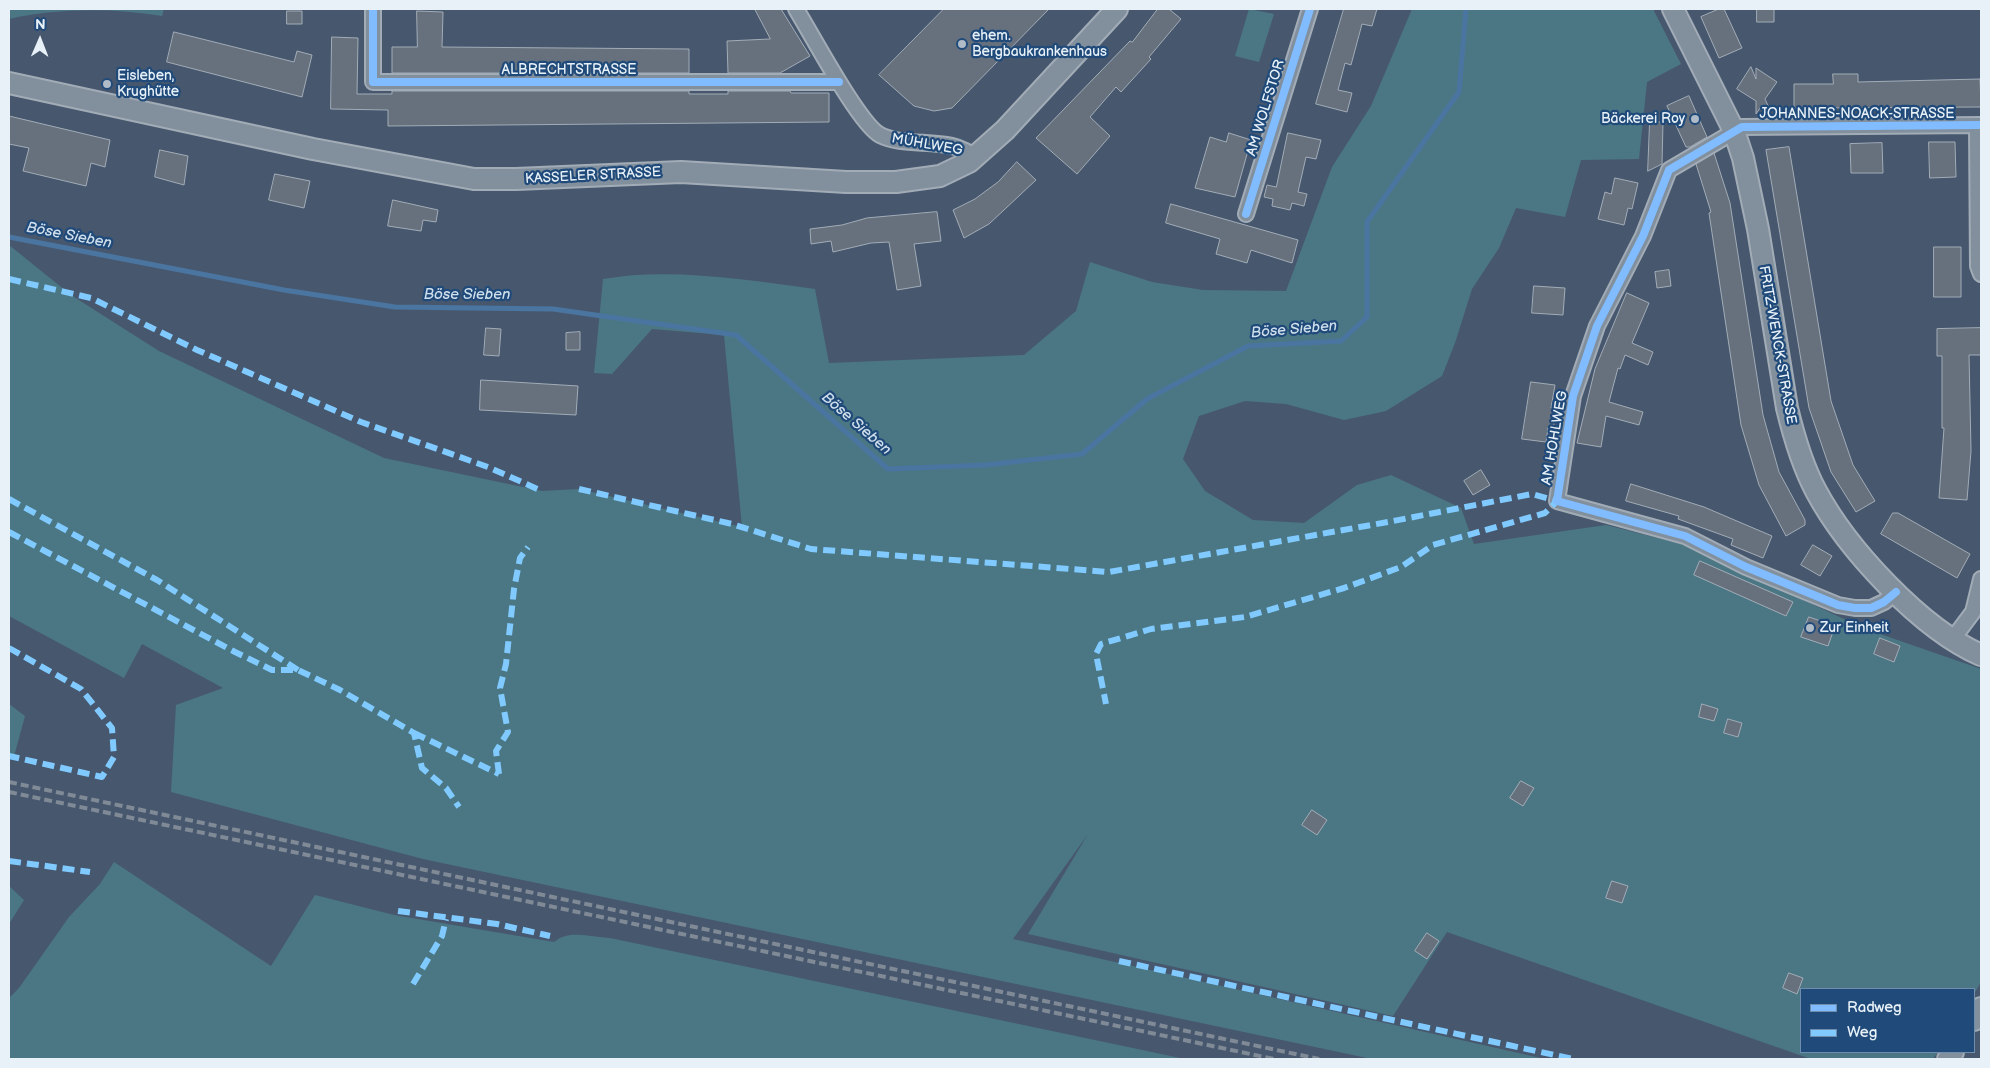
<!DOCTYPE html>
<html>
<head>
<meta charset="utf-8">
<style>
  body { margin:0 }
  #map { position:relative; width:1990px; height:1068px; overflow:hidden; background:#47586e; font-family:"Balsamiq Sans",sans-serif }
  canvas { display:block }
  .frame { position:absolute; inset:0; border:10px solid #e8f1f8; pointer-events:none }
  .legend { position:absolute; left:1800px; top:988px; width:175px; height:65px; box-sizing:border-box; background:#1f4a7a; border:1px solid #6f8dac; margin:0; padding:6px 9px; list-style:none; font-size:15px; color:#e8f1f8 }
  .legend li { display:flex; align-items:center; gap:10px; height:25px }
  .legend b { width:25px; border:1px solid #6f8dac }
  .north { position:absolute; left:15px; top:15px; width:50px; height:50px; -webkit-text-stroke:4px #1f4a7a; paint-order:stroke; rotate:1deg; font-size:14px; font-weight:700; line-height:20px; text-align:center; color:#e8f1f8 }
  .north::after { content:''; display:block; margin:auto; width:18px; height:22px; background:#e8f1f8; clip-path:polygon(50% 0,100% 100%,50% 72%,0 100%) }
</style>
</head>
<body>
<div id="map">
<canvas width="1990" height="1068"></canvas>
<div class="frame"></div>
<ul class="legend">
<li><b style="height:6px;background:#80bcff"></b>Radweg</li>
<li><b style="height:6px;background:#80caff"></b>Weg</li>
</ul>
<div class="north">N</div>
</div>
<script>
const ctx = document.querySelector('canvas').getContext('2d');
ctx.lineJoin = 'round';
function fillPath(path, color) { ctx.fillStyle = color; ctx.fill(path, 'evenodd'); }
function strokePath(path, color, width, dash) { ctx.strokeStyle = color; ctx.lineWidth = width; ctx.lineCap = dash ? 'butt' : 'round'; ctx.setLineDash(dash || []); ctx.stroke(path); }
function write(font, color, halo, rows, align = 'center') {
  ctx.font = font + ' "Balsamiq Sans",sans-serif'; ctx.lineWidth = 4.5; ctx.setLineDash([]); ctx.textBaseline = 'middle'; ctx.strokeStyle = halo; ctx.fillStyle = color; for (const [text, x, y, turn = 0] of rows) {
    ctx.save(); ctx.translate(x, y); ctx.rotate((+turn || 0) * Math.PI / 180); ctx.textAlign = isNaN(turn) ? turn : align; if (halo) ctx.strokeText(text, 0, 0); ctx.fillText(text, 0, 0); ctx.restore();
  }
}
const green = new Path2D(`
  M9,9H164L162,16C112,8 59,8 9,19Z
  M1249,9L1274,14L1259,62L1235,56Z
  M1412,9H1653L1681,64L1647,82L1639,159L1581,160L1565,217L1516,208L1499,248L1472,289L1455,343L1442,376L1386,411L1344,420L1286,404L1245,401L1199,416L1183,459L1205,491L1253,520L1304,523L1357,485L1391,475L1461,508L1474,544L1606,525L1686,545L1863,628L1981,669V982L1974,994V989H1801V1052H1938L1933,1059H1811L1447,932L1393,1016L1028,934L1088,834L1013,939L1545,1059H1372L423,859L171,792L176,705L223,688L142,644L124,678L9,616V245L71,295L159,351L384,458L542,491L579,489L742,527L724,335L652,329L612,374L594,373L603,279C669,267 749,280 815,289L829,363L1024,355L1076,311L1090,262L1152,282L1203,290L1286,291L1332,167L1371,106Z
  M9,704L25,716L13,760L9,759Z
  M114,862L271,966L315,895L394,915L554,942C569,929 591,937 610,938L1185,1059H9V998L19,988L69,917L100,884Z
  M9,886L24,900L9,924Z`);
const stream = new Path2D(`
  M9,237L284,290L395,307L553,309L736,335L888,469L986,465L1082,454L1147,399L1248,346L1341,341L1367,317V222L1459,92L1466,9`);
const building = new Path2D(`
  M755,9H781L810,56L780,73H728L727,41L770,39Z
  M944,9H1049L952,108L934,111L914,106L879,75Z
  M1158,9H1169L1181,19L1149,57L1151,59L1121,92L1116,87L1090,117L1110,136L1077,174L1036,138L1130,41L1132,42Z
  M1344,9H1377L1372,26L1362,24L1351,65L1345,63L1338,90L1352,93L1347,112L1316,104Z
  M1719,9H1724L1742,48L1719,58L1701,17Z
  M1757,9H1774V22H1757Z
  M287,11H302V24H287Z
  M417,11L443,12L442,47L689,49V73H392V47H417Z
  M174,32L294,62L297,51L312,55L302,97L167,62Z
  M332,37L358,38L357,94H392V91H689V94H728V91H790L791,93H829V122L388,126V110L331,109Z
  M1751,67L1756,79V68L1777,82L1765,99L1770,110L1762,105L1756,114V101L1737,89Z
  M1833,74H1858V82L1980,79L1981,107L1794,108V84H1833Z
  M1689,96L1707,137L1690,147H1686L1667,106Z
  M9,116L110,140L105,167L91,163L86,186L23,171L29,148L9,144Z
  M1650,122H1663L1662,164L1648,171Z
  M1229,133L1251,140L1235,197L1195,188L1210,137L1226,142Z
  M1288,133L1321,140L1316,159L1306,157L1298,192L1307,194L1304,206L1292,203L1290,210L1272,206L1273,199L1264,197L1267,185L1276,187Z
  M1929,142H1955L1956,177L1930,178Z
  M1882,143L1883,173H1851L1850,144Z
  M1789,147L1831,401L1853,465L1875,501L1856,512L1831,472L1809,408L1766,150Z
  M160,150L188,156L184,185L155,177Z
  M1714,153L1730,203L1763,415L1779,472L1805,520V525L1786,536L1759,485L1741,425L1709,213L1711,212L1696,164Z
  M1017,162L1036,180L989,224L964,238L953,210L975,199L998,182Z
  M275,174L310,181L304,208L269,200Z
  M1615,178L1638,183L1632,209L1628,208L1624,225L1598,219L1605,192L1611,194Z
  M393,200L438,210L436,222L423,220L421,231L388,226Z
  M1171,204L1298,240L1292,263L1251,250L1247,263L1216,254L1220,239L1166,223Z
  M937,212L941,241L914,244L921,286L897,290L889,242L871,243L833,252L831,241L811,244L810,229L842,225L867,218Z
  M1934,247H1961V297H1934Z
  M1669,270L1671,286L1657,288L1655,272Z
  M1534,286L1565,288L1563,315L1532,313Z
  M1627,293L1649,303L1632,343L1653,352L1648,365L1625,355L1620,369L1618,368L1609,402L1643,412L1639,425L1606,416L1601,447L1577,443L1595,369Z
  M486,328L501,329L499,356L484,355Z
  M1981,328V355H1969L1971,451L1967,500L1939,498L1944,428H1942V356H1937V329Z
  M580,332V350H566V333Z
  M481,380L578,386L576,415L480,410Z
  M1531,382L1555,385L1551,408H1556L1555,419L1553,428H1548L1546,442L1522,439Z
  M1481,470L1490,485L1473,495L1464,481Z
  M1631,484L1704,507L1772,536L1763,558L1731,545L1733,539L1678,519L1679,516L1626,501Z
  M1893,513H1898L1970,554L1957,578L1881,534Z
  M1813,545L1832,556L1820,576L1801,565Z
  M1700,561L1793,602L1786,616L1694,575Z
  M1809,617L1835,626L1828,646L1801,637Z
  M1880,638L1900,646L1894,662L1874,654Z
  M1702,704L1718,709L1714,721L1699,717Z
  M1728,719L1742,723L1738,737L1724,733Z
  M1521,781L1534,788L1523,806L1510,798Z
  M1312,810L1327,820L1317,835L1302,825Z
  M1612,881L1628,886L1622,903L1606,898Z
  M1427,933L1439,941L1427,959L1415,951Z
  M1789,973L1803,978L1797,994L1783,988Z`);
const minor = new Path2D(`
  M373,9V82H839
  M796,9C811,33 859,124 880,135C907,149 954,135 974,158
  M1977,125L1978,266L1981,274
  M1246,214L1310,9
  M1896,592L1884,602L1871,608H1855L1838,605L1746,567L1685,536L1557,501L1573,396L1597,326L1643,236L1669,170L1742,127L1981,125
  M1952,640L1973,612L1981,579`);
const secondary = new Path2D(`
  M1673,9L1734,131L1743,158L1758,229L1787,408C1794,437 1802,465 1816,491C1847,549 1921,629 1981,655
  M9,83L313,149L474,179H516L681,172L846,182H896L940,176L969,162L1005,130L1117,9
  M1974,1020L1981,1008
  M1948,1059L1953,1052`);
const rail = new Path2D(`
  M9,782L1319,1059
  M9,792L1274,1059`);
const quiet = new Path2D(`
  M9,279L91,298L197,350L361,422L488,467L542,491
  M579,489L732,524L811,549L1109,572L1388,522L1532,494L1557,501L1545,513L1433,545L1401,567L1344,588L1245,617L1151,629L1101,644L1096,654L1106,704
  M9,499L157,580L298,670
  M9,532L235,652L272,670H298L340,690L414,733L422,768L446,788L459,807
  M9,648L81,689L112,728L114,757L102,777L9,756
  M414,733L499,774
  M499,774L496,751L508,732L500,688L506,664L514,589L520,558L528,547
  M9,861L90,872
  M398,911L497,924L550,936
  M1119,961L1573,1059
  M413,984L442,936L446,919`);
const cycleway = new Path2D(`
  M373,9V82H839
  M1246,214L1310,9
  M1896,592L1884,602L1871,608H1855L1838,605L1746,567L1685,536L1557,501L1573,396L1597,326L1643,236L1669,170L1742,127L1981,125`);
const markers = [
  [962,44,5,"#b0bbc8"],
  [107,84,5,"#b0bbc8"],
  [1695,119,5,"#b0bbc8"],
  [1810,628,5,"#b0bbc8"]
];
const poiNames = [
  ["ehem.",972,36],
  ["Bergbaukrankenhaus",972,52],
  ["Eisleben,",117,76],
  ["Krughütte",117,92],
  ["Bäckerei Roy",1685,119,"right"],
  ["Zur Einheit",1820,628]
];
const streetNames = [
  ["ALBRECHTSTRASSE",569,70],
  ["AM WOLFSTOR",1266,108,-73],
  ["JOHANNES-NOACK-STRASSE",1857,114],
  ["MÜHLWEG",927,145,10],
  ["KASSELER STRASSE",593,176,-3],
  ["FRITZ-WENCK-STRASSE",1777,345,80],
  ["AM HOHLWEG",1555,438,-80]
];
const waterNames = [
  ["Böse Sieben",69,236,11],
  ["Böse Sieben",467,295],
  ["Böse Sieben",1294,330,-5],
  ["Böse Sieben",856,424,41]
];
fillPath(green, '#4b7784');
strokePath(stream, '#4b75a1', 5);
fillPath(building, '#67717e');
strokePath(building, '#a2acb7', 1);
strokePath(minor, '#a2acb7', 18);
strokePath(secondary, '#a2acb7', 24);
strokePath(minor, '#828f9c', 14);
strokePath(secondary, '#828f9c', 20);
strokePath(rail, '#808a97', 4, [8, 4]);
strokePath(quiet, '#80caff', 6, [12, 6]);
strokePath(cycleway, '#80bcff', 8);
for (const [x, y, r, color] of markers) { const dot = new Path2D(); dot.arc(x, y, r, 0, 2 * Math.PI); ctx.fillStyle = color; ctx.fill(dot); strokePath(dot, '#1f4a7a', 2); }
write('14px', '#e8f1f8', '#1f4a7a', poiNames, 'left');
write('14px', '#e8f1f8', '#1f4a7a', streetNames);
write('italic 15px', '#d0dfec', '#1f4a7a', waterNames);
</script>
</body>
</html>
